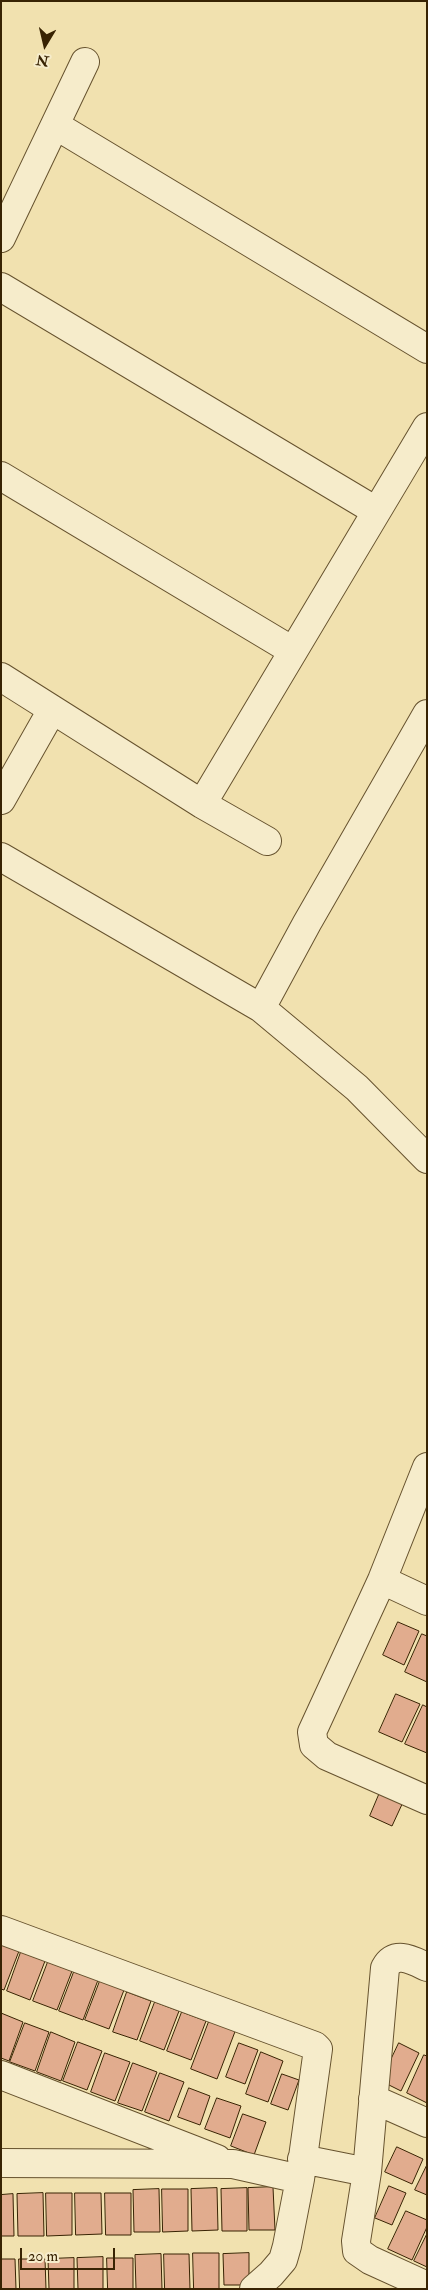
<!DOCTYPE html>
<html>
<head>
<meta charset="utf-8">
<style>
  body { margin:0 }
  #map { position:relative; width:428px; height:2290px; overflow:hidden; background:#f1e1af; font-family:"IM FELL Double Pica",serif }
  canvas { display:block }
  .frame { position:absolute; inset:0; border:2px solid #382303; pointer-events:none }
  .north { position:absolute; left:20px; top:20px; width:50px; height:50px; -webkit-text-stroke:4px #f6eccb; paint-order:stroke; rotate:189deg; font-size:14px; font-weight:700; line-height:20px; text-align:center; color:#382303 }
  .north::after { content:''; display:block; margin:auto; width:18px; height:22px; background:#382303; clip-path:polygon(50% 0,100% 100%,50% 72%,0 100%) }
  .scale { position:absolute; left:20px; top:2248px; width:95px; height:22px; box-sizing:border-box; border:2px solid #382303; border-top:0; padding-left:6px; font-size:15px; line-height:18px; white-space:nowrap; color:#382303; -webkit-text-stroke:4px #f6eccb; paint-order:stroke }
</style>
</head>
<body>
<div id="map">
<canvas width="428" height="2290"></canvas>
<div class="frame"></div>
<div class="north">N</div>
<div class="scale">20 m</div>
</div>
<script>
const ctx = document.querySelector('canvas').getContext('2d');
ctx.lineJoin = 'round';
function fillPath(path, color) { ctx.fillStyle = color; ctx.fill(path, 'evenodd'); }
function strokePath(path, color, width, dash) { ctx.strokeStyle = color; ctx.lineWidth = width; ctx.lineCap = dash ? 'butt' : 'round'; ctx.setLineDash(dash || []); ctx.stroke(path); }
const building = new Path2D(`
  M398,1622L419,1631L404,1665L383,1655Z
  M422,1634L427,1636V1682L405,1672Z
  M396,1694L420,1704L402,1742L379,1732Z
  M423,1705L427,1707V1753L405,1744Z
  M381,1790L404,1800L392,1826L370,1816Z
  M1,1944L19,1951L4,1990L1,1989Z
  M21,1952L45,1961L30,2000L7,1991Z
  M48,1962L72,1971L57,2010L33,2001Z
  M74,1972L98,1980L83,2020L59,2011Z
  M100,1981L124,1990L109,2029L85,2020Z
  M127,1992L151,2001L137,2040L113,2032Z
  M155,2002L179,2011L164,2050L140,2041Z
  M182,2012L206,2021L191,2060L167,2051Z
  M1,2013L23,2022L9,2061L1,2058Z
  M210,2019L236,2029L217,2079L191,2069Z
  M25,2023L49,2032L35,2071L10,2062Z
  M51,2032L75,2042L61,2081L37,2072Z
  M78,2042L102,2051L87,2090L63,2081Z
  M239,2043L258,2050L245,2084L226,2077Z
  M399,2043L419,2053L401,2091L381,2081Z
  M261,2052L283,2061L268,2102L246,2094Z
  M105,2053L130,2062L115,2101L91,2092Z
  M424,2055L427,2056V2103L407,2093Z
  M133,2063L157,2072L142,2111L118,2103Z
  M160,2073L184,2082L169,2121L145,2112Z
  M282,2074L299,2080L288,2110L271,2104Z
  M189,2088L210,2096L200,2125L178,2117Z
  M217,2098L241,2106L230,2138L205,2129Z
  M243,2114L266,2122L254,2155L231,2146Z
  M397,2147L423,2159L412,2184L385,2172Z
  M427,2165V2195L415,2190Z
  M389,2186L406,2193L392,2225L375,2218Z
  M273,2187L275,2230H249L248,2188Z
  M217,2188L218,2230L192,2231L191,2189Z
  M247,2188V2231H222L221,2189Z
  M159,2189L160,2232H134L133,2190Z
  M162,2189H188V2231L163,2232Z
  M43,2193L44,2236H18L17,2194Z
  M46,2193H72V2235L47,2236Z
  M75,2193H101L102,2234L76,2235Z
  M105,2193H131V2235H106Z
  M13,2194L14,2236H1V2195Z
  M406,2211L427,2220V2227L412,2260L388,2249Z
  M427,2234V2267L414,2261Z
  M193,2253H219V2289H194Z
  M249,2253V2285H224L223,2254Z
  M161,2254L162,2289H136L135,2255Z
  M164,2254H189L190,2289H165Z
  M103,2257V2289H78L77,2258Z
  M74,2258V2289H49L48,2259Z
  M107,2258H133V2289H108Z
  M1,2259H15L16,2289H1Z
  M19,2259H45L46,2289H20Z`);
const minor = new Path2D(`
  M55,125L427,349
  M1,238L85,62
  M1,287L376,511
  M1,476L293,651
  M1,677L202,804L267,841
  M1,800L52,710
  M202,804L427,427
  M1,857L261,1008L357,1088L427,1159
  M261,1008L307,923L427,714
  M427,1467L382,1580L312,1732L314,1745L327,1756L427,1800
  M382,1580L427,1601
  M1,1930L315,2046L318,2049L300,2179L287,2246L283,2260L271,2274L254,2289
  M427,1967C412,1960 395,1950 385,1968L367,2172L356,2241L357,2251L370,2260L427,2286
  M1,2075L217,2159
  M373,2099L427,2123
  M302,2159L367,2172
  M1,2163L233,2164L300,2179`);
fillPath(building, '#e1ac8e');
strokePath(building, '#382303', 1);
strokePath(minor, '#66522e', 30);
strokePath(minor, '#f6eccb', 28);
</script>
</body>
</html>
